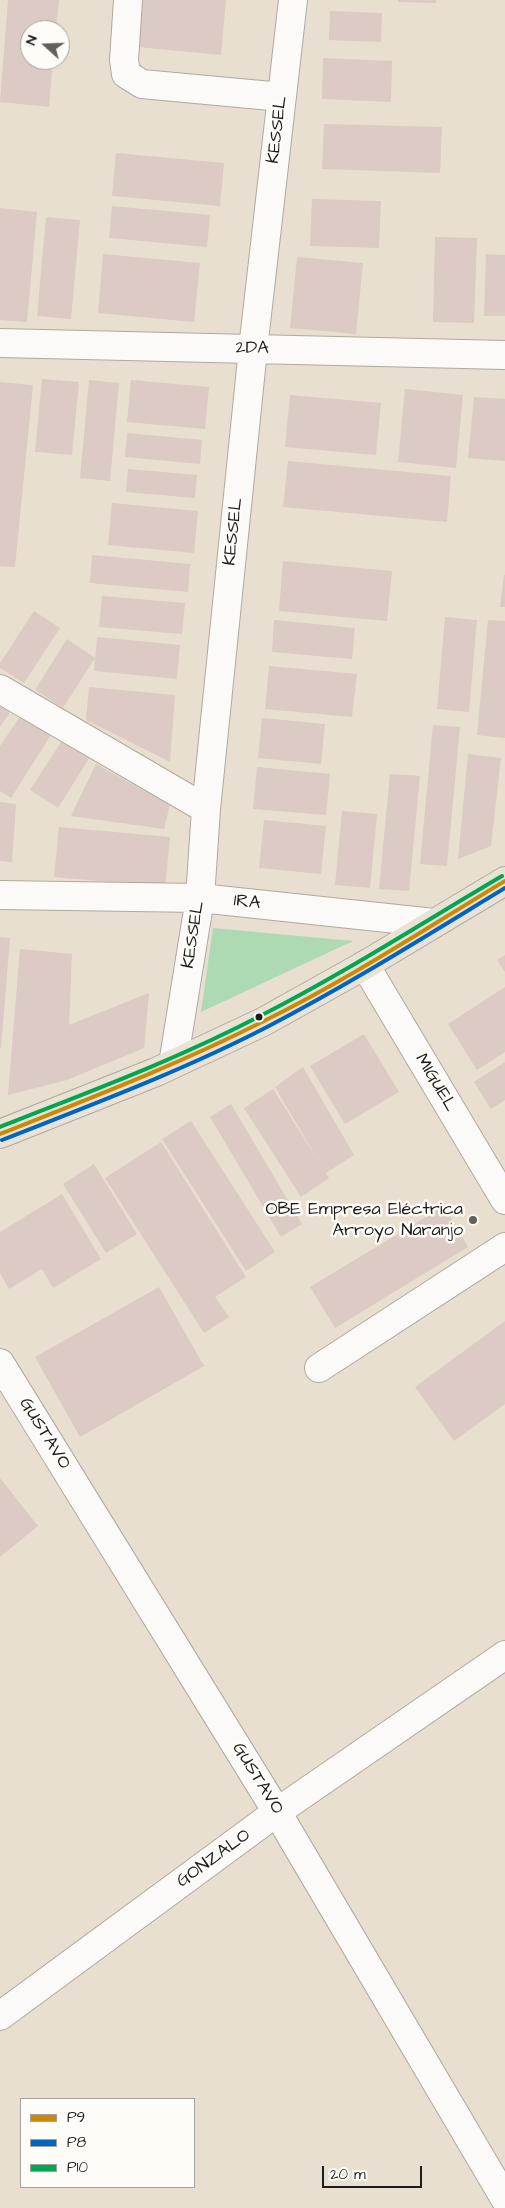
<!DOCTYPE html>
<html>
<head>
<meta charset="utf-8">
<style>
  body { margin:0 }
  #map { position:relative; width:505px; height:2208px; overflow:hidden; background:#e8dfd0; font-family:"Architects Daughter",sans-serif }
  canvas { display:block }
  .legend { position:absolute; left:20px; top:2098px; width:175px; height:90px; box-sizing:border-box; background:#fdfcf7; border:1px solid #a3a29f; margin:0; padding:6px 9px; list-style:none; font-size:15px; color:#1c1c1c }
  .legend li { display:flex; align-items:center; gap:10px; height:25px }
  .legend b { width:25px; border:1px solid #a3a29f }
  .north { position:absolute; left:20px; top:20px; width:50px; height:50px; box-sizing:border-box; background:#fdfcf7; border:1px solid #a3a29f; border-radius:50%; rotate:290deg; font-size:14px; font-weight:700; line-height:20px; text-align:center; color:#1c1c1c }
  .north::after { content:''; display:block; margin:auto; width:18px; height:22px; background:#63605b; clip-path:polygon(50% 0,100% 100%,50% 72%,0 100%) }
  .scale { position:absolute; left:322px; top:2166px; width:100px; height:22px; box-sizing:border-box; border:2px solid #1c1c1c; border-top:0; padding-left:6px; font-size:15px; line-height:18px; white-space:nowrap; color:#1c1c1c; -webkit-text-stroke:4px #fdfcf7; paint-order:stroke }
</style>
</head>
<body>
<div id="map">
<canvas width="505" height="2208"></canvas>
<ul class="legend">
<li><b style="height:6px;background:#cb8a06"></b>P9</li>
<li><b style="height:6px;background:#0065bd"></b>P8</li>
<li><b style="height:6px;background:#00a651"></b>P10</li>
</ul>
<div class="north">N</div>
<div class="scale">20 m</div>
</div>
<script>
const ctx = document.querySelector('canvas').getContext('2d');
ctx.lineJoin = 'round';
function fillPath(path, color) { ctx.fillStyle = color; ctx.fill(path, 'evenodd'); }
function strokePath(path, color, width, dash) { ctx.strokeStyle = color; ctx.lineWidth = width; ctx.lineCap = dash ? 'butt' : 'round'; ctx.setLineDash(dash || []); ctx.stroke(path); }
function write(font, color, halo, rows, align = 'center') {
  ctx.font = font + ' "Architects Daughter",sans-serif'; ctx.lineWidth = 5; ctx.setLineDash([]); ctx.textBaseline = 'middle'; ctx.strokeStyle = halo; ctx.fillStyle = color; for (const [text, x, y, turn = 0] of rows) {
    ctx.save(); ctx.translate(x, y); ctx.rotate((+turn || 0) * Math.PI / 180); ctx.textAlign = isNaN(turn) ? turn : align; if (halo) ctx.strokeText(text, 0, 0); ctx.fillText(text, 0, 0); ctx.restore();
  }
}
const green = new Path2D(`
  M213,928L353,941L201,1012Z`);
const building = new Path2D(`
  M8,0H59L56,30H30V60H53L49,107L0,102Z
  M142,0H226L221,55L138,47Z
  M398,0H436V3L398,2Z
  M330,11L382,13L381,42L329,40Z
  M323,58L392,61L391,102L322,99Z
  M324,124L442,127L440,173L322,169Z
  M116,153L224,163L220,206L112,196Z
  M312,199L381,201L379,248L310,246Z
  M112,206L210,215L207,247L109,238Z
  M0,208L37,212L27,322L0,320Z
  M46,217L80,220L71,319L37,316Z
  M435,237L477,238L474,323L433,322Z
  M103,254L200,263L194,322L98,313Z
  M486,254L505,255V316H484Z
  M297,257L363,263L356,334L290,328Z
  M42,379L79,382L72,455L35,452Z
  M89,380L119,383L110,481L80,478Z
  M131,380L209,387L205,429L127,422Z
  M0,382L33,385L15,567L0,566Z
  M405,389L463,395L456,468L398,462Z
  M290,395L381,403L376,455L285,447Z
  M474,397L505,399V461L468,458Z
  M127,433L202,440L200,464L125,457Z
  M288,461L451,476L447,522L283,507Z
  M128,469L197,475L195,498L126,492Z
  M112,503L198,511L194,553L108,545Z
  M92,555L190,564L188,592L90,583Z
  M283,561L392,571L387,621L279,611Z
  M504,575H505V607H500Z
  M102,596L185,603L182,634L99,627Z
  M34,611L60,628L24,683L0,668V663Z
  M445,617L477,620L469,712L437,709Z
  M274,620L355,628L352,659L272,652Z
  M488,620L505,621V738L477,735Z
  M97,637L180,645L177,679L94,671Z
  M67,639L95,658L63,708L35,690Z
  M269,666L357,674L352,717L265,709Z
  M89,687L175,695L170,762L86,720Z
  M0,705L10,712L0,727Z
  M21,715L51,735L11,798L0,791V746Z
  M262,718L325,724L321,764L258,758Z
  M433,725L460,727L447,866L420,864Z
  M63,739L90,757L58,808L30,790Z
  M468,754L501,758L491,846L458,859Z
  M96,764L170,805L164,829L71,816Z
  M257,767L330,774L326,815L253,809Z
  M390,774L420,776L409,891L379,889Z
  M0,802L16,804L12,862L0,861Z
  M342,811L377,814L370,888L335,885Z
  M264,820L326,826L321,874L259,868Z
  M59,827L170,837L165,887L54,877Z
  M0,937L10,938L1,1048H0Z
  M20,949L72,954L69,1025L149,993L144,1048L67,1080L8,1095Z
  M505,955V972L497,960Z
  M505,987V1052L477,1070L448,1024Z
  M364,1034L399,1092L345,1124L310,1066Z
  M505,1062V1100L491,1109L474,1082Z
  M303,1067L354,1155L326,1173L329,1178L301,1197L244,1108L273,1089L319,1162L275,1087Z
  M231,1104L302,1224L281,1237L210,1117Z
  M191,1121L275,1252L246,1271L162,1139Z
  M161,1142L246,1277L215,1297L229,1317L204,1333L105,1178Z
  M94,1164L137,1234L106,1253L63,1184Z
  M62,1194L101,1259L53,1288L42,1269L9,1289L0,1273V1232Z
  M444,1206L468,1247L335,1328L310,1287Z
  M159,1287L204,1366L80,1437L35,1357Z
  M505,1321V1404L454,1441L415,1387Z
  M0,1478L38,1526L0,1557Z`);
const minor = new Path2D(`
  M128,0L124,60L126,74L142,84L282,97
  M0,343L505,355
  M0,689L206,809
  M0,895L200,898L434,923
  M365,965L505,1200
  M173,1064L200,898L206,809L253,349L293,0
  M0,1363L277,1812L505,2199
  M319,1368L505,1247
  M0,2016L277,1812L505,1655`);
const major = new Path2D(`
  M0,1134L156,1072L263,1022L365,965L505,881`);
const bus1 = new Path2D(`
  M0,1134C88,1099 177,1065 262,1022C346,981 425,929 505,881`);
const bus2 = new Path2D(`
  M2,1140C91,1105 182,1071 267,1027C348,985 426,936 505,888`);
const bus3 = new Path2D(`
  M0,1127C88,1092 176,1060 260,1016C343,974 422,923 502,876`);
const markers = [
  [259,1017,4.5,"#1c1c1c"],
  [473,1220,5,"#63605b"]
];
const streetNames = [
  ["KESSEL",278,130,-83],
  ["2DA",252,349,1],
  ["KESSEL",234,532,-84],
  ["1RA",247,903,6],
  ["KESSEL",194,935,-81],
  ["MIGUEL",435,1083,59],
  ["GUSTAVO",44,1434,58],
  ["GUSTAVO",257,1779,58],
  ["GONZALO",214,1859,-36]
];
const poiNames = [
  ["OBE Empresa Eléctrica",463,1210],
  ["Arroyo Naranjo",463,1231]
];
fillPath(green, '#addab3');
fillPath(building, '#dccac4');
strokePath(minor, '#afa9a0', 30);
strokePath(major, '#afa9a0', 30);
strokePath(minor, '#fcfaf8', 28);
strokePath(major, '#ebe2d6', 28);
strokePath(bus1, '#cb8a06', 4);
strokePath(bus2, '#0065bd', 4);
strokePath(bus3, '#00a651', 4);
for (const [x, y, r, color] of markers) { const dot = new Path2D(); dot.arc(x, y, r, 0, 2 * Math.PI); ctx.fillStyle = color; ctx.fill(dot); strokePath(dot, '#fdfcf7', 2); }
write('18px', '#1c1c1c', '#fdfcf7', streetNames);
write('18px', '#1c1c1c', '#fdfcf7', poiNames, 'right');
</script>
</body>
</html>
